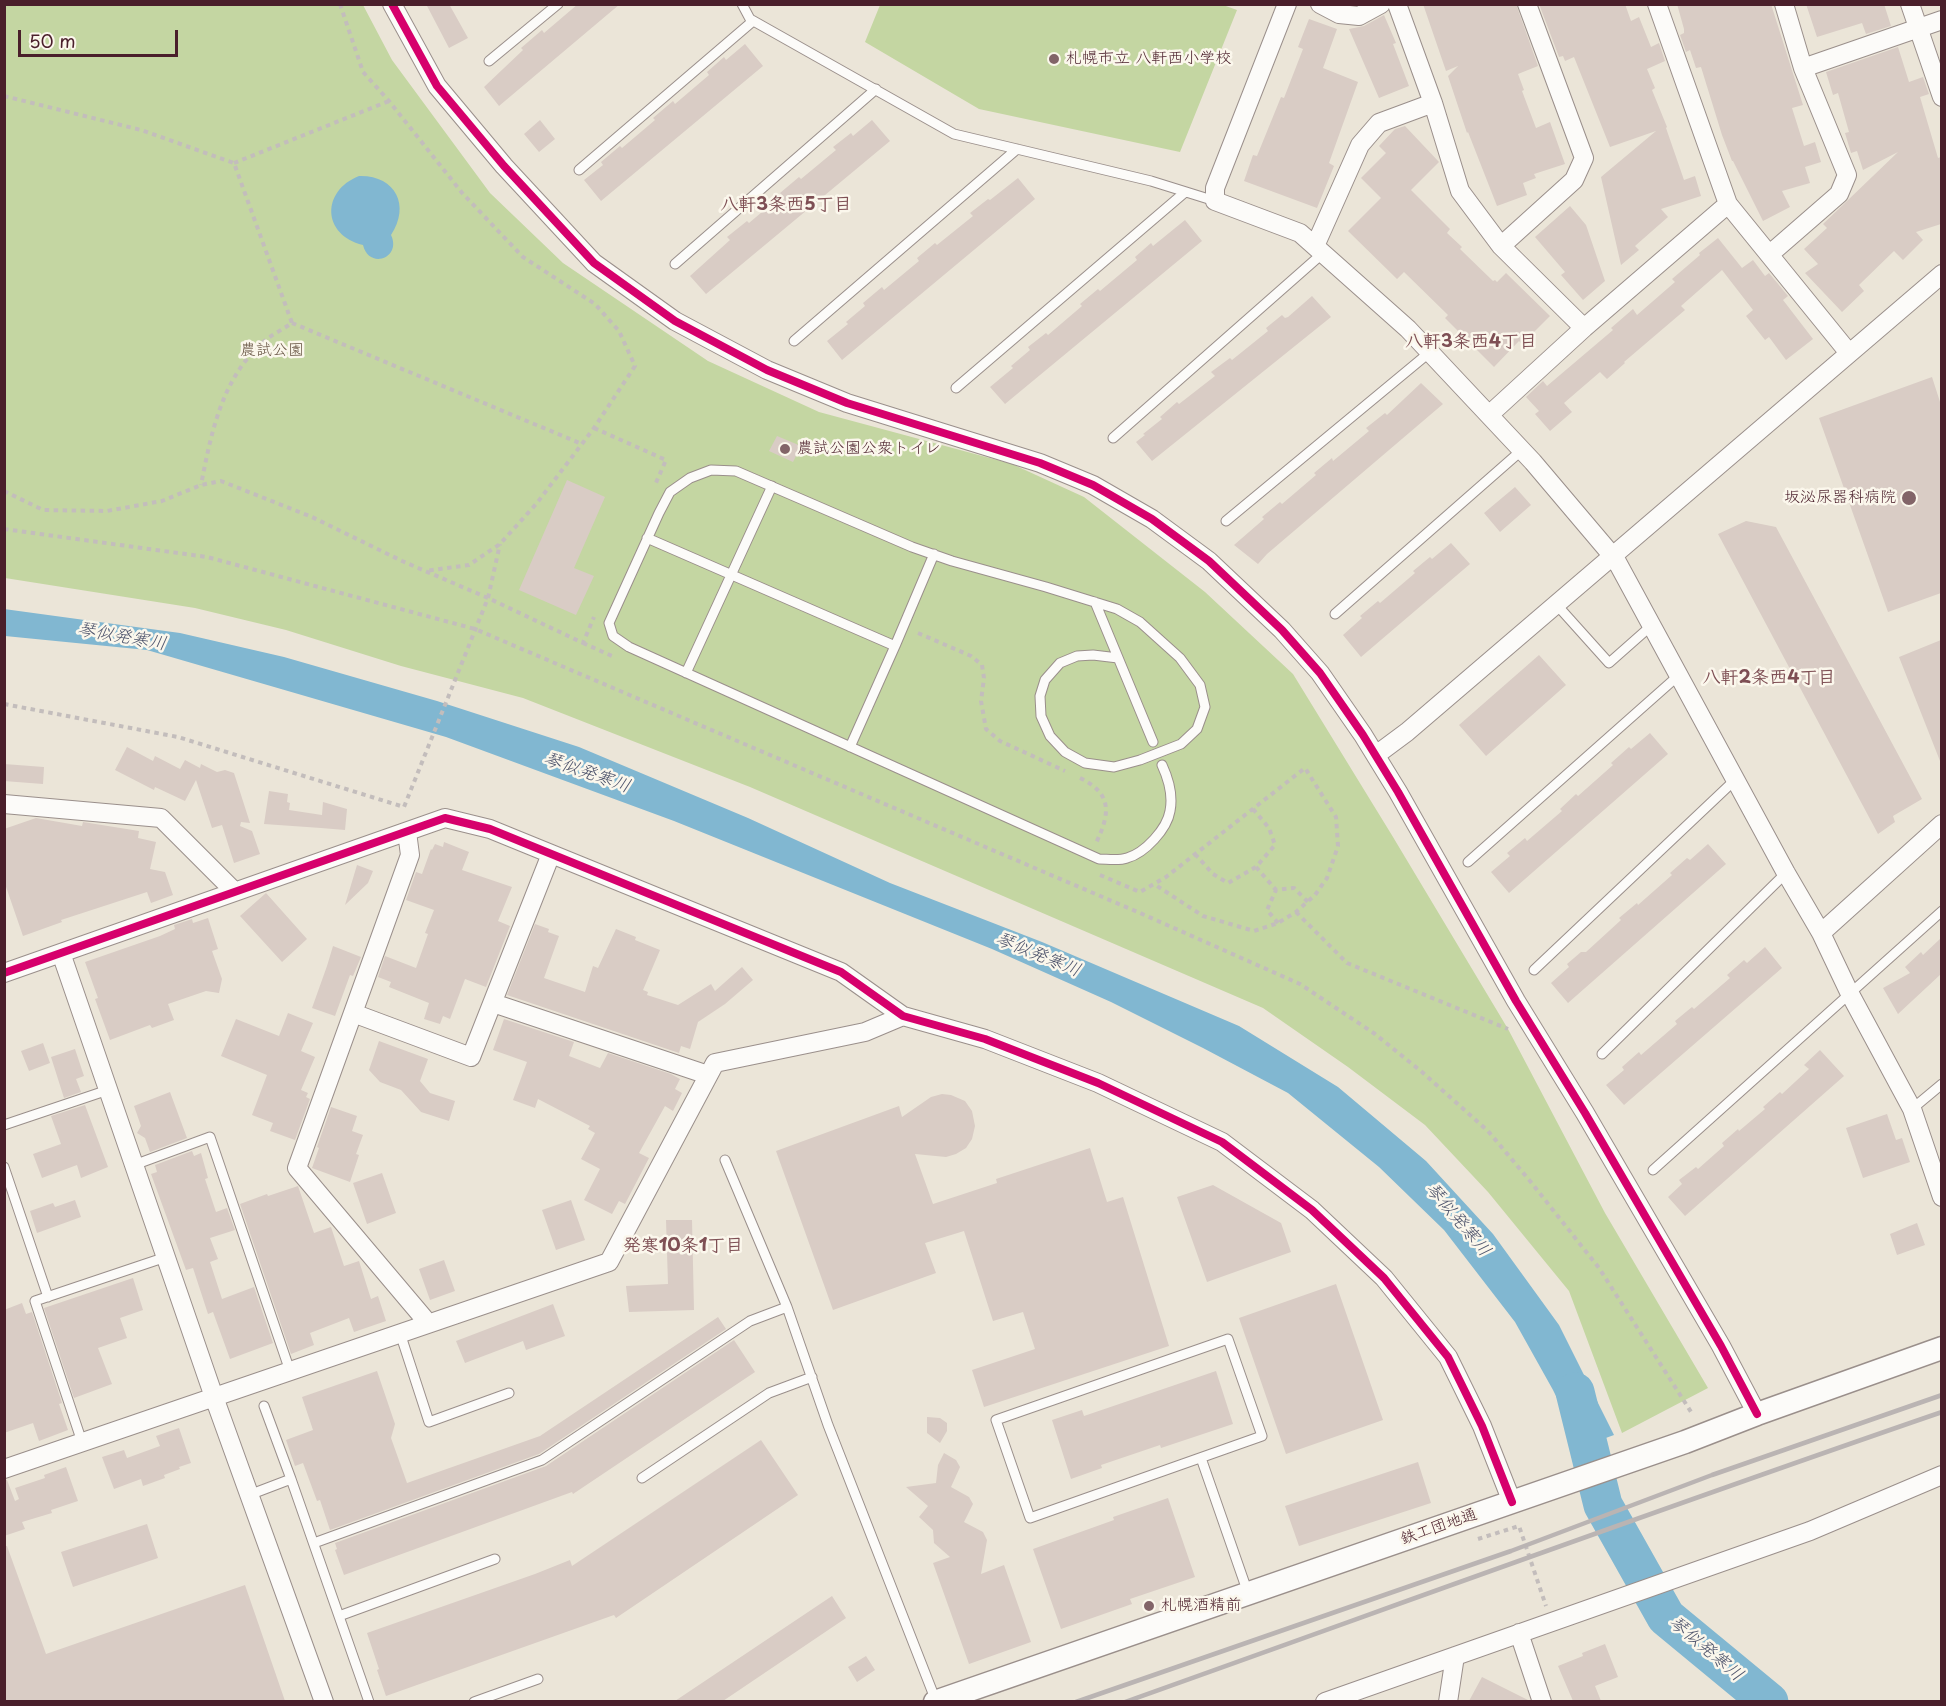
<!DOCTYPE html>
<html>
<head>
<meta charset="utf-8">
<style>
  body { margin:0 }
  #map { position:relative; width:1946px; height:1706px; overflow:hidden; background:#ebe5d8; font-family:"Playpen Sans",sans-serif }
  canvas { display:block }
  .frame { position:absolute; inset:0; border:6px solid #4a1f2b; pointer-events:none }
  .scale { position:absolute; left:18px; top:30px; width:160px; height:27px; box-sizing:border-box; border:3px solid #4a1f2b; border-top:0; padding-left:8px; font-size:18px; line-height:21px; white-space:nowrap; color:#4a1f2b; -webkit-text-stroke:4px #fbf7ec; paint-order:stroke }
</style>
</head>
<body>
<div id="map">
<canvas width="1946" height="1706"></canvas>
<div class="frame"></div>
<div class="scale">50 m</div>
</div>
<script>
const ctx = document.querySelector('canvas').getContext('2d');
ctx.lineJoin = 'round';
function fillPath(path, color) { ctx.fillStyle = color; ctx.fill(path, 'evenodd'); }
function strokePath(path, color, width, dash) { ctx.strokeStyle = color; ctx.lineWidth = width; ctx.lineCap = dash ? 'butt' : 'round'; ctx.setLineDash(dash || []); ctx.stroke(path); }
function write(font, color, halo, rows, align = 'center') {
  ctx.font = font + ' "Playpen Sans","Klee One",sans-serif'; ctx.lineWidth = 5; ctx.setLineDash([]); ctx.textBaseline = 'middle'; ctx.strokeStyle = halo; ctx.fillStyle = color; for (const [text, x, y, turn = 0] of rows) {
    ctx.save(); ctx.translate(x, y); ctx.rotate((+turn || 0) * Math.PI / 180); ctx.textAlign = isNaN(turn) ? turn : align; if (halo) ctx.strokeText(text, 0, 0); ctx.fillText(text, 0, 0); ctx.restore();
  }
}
const green = new Path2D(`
  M5,5H363L392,60L490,193L563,263L708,361L819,412L1012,464L1084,497L1205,592L1293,674L1393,837L1508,1029L1605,1213L1708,1388L1622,1433L1569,1291L1488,1192L1425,1125L1348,1067L1263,1008L750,787L523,698L401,666L286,630L195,608L5,578Z
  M1223,5L1237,10L1180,152L979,109L865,42L880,5Z`);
const water = new Path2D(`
  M359,176C395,175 411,205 391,235C402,258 369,270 363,245C322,235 321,191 359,176Z
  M4,609L180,633L284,657L437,701L579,747L748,818L890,883L1042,942L1239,1026L1338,1087L1426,1161L1493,1234L1559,1325L1614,1435L1581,1447L1553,1390L1515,1322L1444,1230L1379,1167L1288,1093L1203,1048L1111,1002L992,949L674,821L446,737L147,650L5,636Z`);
const river = new Path2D(`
  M1575,1392L1603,1505L1666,1617L1769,1702`);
const building = new Path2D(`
  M426,4H449L468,38L449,48Z
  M578,4H620L499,106L484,87L523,50L521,48L542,30L544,33Z
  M1423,4H1516L1538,66L1518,74L1524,90L1522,91L1536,128L1550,122L1565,164L1534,174L1536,178L1523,183L1527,195L1497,206L1468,132L1467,133L1448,76L1458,66L1446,71Z
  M1539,4H1625L1631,21L1639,17L1651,47L1659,43L1665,61L1647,69L1655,88L1652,90L1667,127L1666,128L1684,180L1695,176L1701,196L1661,209L1668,217L1635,246L1639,250L1621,265L1601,177L1656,131L1610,147L1574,57L1565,61L1563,56L1559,57Z
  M1677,4H1771L1803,105L1792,108L1804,146L1815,142L1821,162L1805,167L1810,183L1782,191L1790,207L1763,221L1733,161H1732L1722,135L1701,67L1696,68L1690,50L1686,52L1680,35L1684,33V29Z
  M1806,4H1884L1891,26L1866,34L1862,23L1817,37Z
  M1384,15L1396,43L1393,44L1409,86L1379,98L1349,29L1364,26Z
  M1309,19L1337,29L1323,68L1358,82L1329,163L1334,166L1317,208L1244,181L1253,155L1257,156L1281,97L1284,98L1303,49L1298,47Z
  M745,44L763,66L601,201L584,180L603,165L601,162L620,146L622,148L655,120L653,118L673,101L675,104L709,75L707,72L724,57L726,60Z
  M1898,47L1909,82L1923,77L1929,94L1920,97L1938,158L1941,157V224L1916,232L1923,240L1903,260L1894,251L1859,285L1864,291L1842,312L1805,273L1818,264L1804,249L1827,228L1823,224L1898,152L1863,170L1857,151L1851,153L1845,133L1849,132L1838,93L1833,95L1826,72Z
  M540,120L555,139L539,152L524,134Z
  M872,120L890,141L706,294L690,276L730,240L727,237L747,221L749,223L782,195L780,193L799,177L801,179L836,150L833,147L851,133L853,136Z
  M1405,126L1439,162L1411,190L1450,229L1447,233L1462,247L1460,249L1493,281L1495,280L1497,282L1506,273L1550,316L1522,344L1519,341L1494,367L1445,318L1448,315L1404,272L1397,279L1348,231L1381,198L1361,178L1386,153L1379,146L1395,129Z
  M1018,178L1035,199L842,360L827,341L848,324L846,322L865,306L863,303L882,287L884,290L919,261L917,258L935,243L937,245L973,216L970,213L988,199L990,200Z
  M1570,206L1586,225L1605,281L1583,300L1561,275L1565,272L1535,237Z
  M1185,220L1202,241L1005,404L990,387L1013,368L1011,366L1030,350L1028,347L1046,333L1048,335L1082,306L1080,304L1098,289L1100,291L1137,260L1135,257L1151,243L1153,246Z
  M1718,238L1742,268L1753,260L1765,276L1769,273L1788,296L1783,300L1813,339L1786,360L1769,337L1765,340L1746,316L1753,310L1722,270L1681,306L1685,310L1624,362L1625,363L1607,379L1600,372L1564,403L1572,412L1550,431L1535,414L1539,411L1526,397L1543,381L1547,386L1613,330L1611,328L1633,309L1637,315L1675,282L1672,279L1700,255L1699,253Z
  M1312,296L1331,317L1152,461L1136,442L1145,435L1143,434L1162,419L1160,417L1177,402L1179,404L1215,376L1211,372L1230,358L1232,360L1268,331L1266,328L1282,315L1285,318L1288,317Z
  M1932,377L1941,405V593L1888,612L1819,418Z
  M1421,383L1443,404L1267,554L1258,564L1234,545L1264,519L1262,517L1280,502L1282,504L1316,475L1314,473L1332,458L1333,461L1369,431L1366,428L1385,413L1387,415Z
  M777,436L801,446L793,462L769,451Z
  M567,480L605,497L574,568L594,576L576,615L519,590Z
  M1515,487L1531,505L1500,532L1484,513Z
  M1746,521L1776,527L1922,799L1893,816L1895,822L1878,834L1718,534Z
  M1451,543L1470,564L1361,657L1343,635L1362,618L1360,616L1378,601L1380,603L1415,573L1413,571L1430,557L1432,559Z
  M1941,640V761H1940L1899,657Z
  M1539,655L1566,685L1486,756L1459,725Z
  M1650,733L1668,754L1509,893L1491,872L1510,856L1507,853L1525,838L1527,841L1562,811L1560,809L1576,794L1578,796L1613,765L1611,763L1629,747L1631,749Z
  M127,747L153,761L155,756L180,769L185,760L200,768L201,764L217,772L225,770L234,773L250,823L241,822L240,826L252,831L260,854L234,863L222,825L212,828L196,780L185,801L155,787L154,790L115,770Z
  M4,764L44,767L43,784L4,781Z
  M269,791L288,794L287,802L290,803L289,810L322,815L323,802L347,809L345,830L321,828V822V828L264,824Z
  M36,818L82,826L83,822L139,831L138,838L156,842L150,869L165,872L173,895L151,903L147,892L61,920L62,922L23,936L4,881V829Z
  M444,842L469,852L462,870L512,887L498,921L510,926L486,987L465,979L450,1019L443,1016L440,1024L424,1019L429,1003L389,987L391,982L378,977L385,956L416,968L428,934L425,933L434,910L406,900L416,872L422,874L431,849L432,850L435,844L443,847Z
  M1708,844L1726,864L1568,1003L1551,983L1569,967L1567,964L1581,952H1586L1621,920L1619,918L1637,903L1638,905L1672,875L1670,873L1687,858L1690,860Z
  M357,865L373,871L368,883L345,905Z
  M266,893L307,939L282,962L240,916Z
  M208,918L218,949L212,951L222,979L219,993L206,991L168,1004L174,1020L152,1028L150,1025L110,1040L95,999L98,998L85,962L160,936L175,929L174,925L192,919L193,923Z
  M535,924L549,929L548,932L559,936L544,978L585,992L593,966L598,968L616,929L636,937L635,940L660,950L643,990L648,992L647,995L678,1005L711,984L715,991L742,967L753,980L725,1004L698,1022L690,1049L681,1046L679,1053L507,995Z
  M1941,938V974L1898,1014L1883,988L1910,973L1905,967L1921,952L1923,955Z
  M333,946L361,957L353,976L350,975L335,1016L312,1008L327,966Z
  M1765,947L1782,968L1624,1105L1606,1085L1624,1070L1622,1067L1639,1052L1641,1055L1677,1024L1675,1021L1692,1007L1694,1009L1730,978L1727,975L1744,960L1747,963Z
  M288,1013L313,1023L301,1051L315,1057L301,1090L308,1093L306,1097L310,1099L295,1140L270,1131L273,1123L252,1115L267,1075L221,1056L236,1019L279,1036Z
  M504,1019L574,1042L569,1056L600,1068L608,1053L671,1074L680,1079L675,1089L682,1093L673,1111L665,1106L639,1153L649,1158L625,1204L619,1201L612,1214L584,1200L600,1169L581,1159L595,1133L588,1129L590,1126L538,1099L535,1108L513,1100L527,1062L493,1050Z
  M379,1041L428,1059L420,1081L430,1093L455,1101L449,1121L421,1112L401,1090L380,1082L369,1070Z
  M43,1043L50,1063L29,1071L21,1051Z
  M75,1049L84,1076L76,1079L81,1092L64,1098L51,1057Z
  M1820,1050L1844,1076L1685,1216L1668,1197L1682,1184L1679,1180L1696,1167L1698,1169L1724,1146L1722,1143L1738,1129L1739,1131L1765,1109L1763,1107L1780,1092L1782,1094L1809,1069L1804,1065Z
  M170,1092L187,1138L150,1152L145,1138L137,1133L141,1126L134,1106Z
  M942,1094L951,1095L965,1101L972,1111L975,1126L972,1139L966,1148L956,1154L946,1157L915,1154L933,1204L997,1183L996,1179L1090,1148L1107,1202L1123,1197L1169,1346L984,1407L972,1370L1035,1349L1023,1312L993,1321L964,1231L925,1243L936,1273L833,1310L776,1151L899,1106L902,1117L931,1097Z
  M85,1105L108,1167L81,1178L77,1165L42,1178L33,1154L61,1144L51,1116Z
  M331,1107L357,1116L352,1131L363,1135L356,1154L359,1155L350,1182L312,1168L319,1148L317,1147Z
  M1887,1114L1896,1140L1902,1138L1910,1162L1863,1178L1846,1128Z
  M192,1151L194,1156L201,1153L208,1178L205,1179L216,1212L227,1208L235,1230L210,1238L218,1259L210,1262L222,1299L254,1287L273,1343L230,1359L213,1312L208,1314L193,1268L186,1270L151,1174L157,1172L155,1165Z
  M382,1173L396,1213L367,1224L353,1183Z
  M1213,1185L1281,1223L1291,1252L1207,1282L1177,1197Z
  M298,1186L314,1233L331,1227L344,1266L359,1261L371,1299L378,1296L386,1321L354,1332L349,1318L310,1333L314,1345L291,1354L240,1204L267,1194L268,1196Z
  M75,1200L81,1217L37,1233L30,1211L53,1203L55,1207Z
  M571,1200L585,1240L556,1250L542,1210Z
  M666,1220H692L694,1310L629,1312L626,1286L668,1284Z
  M1917,1223L1925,1245L1897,1255L1890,1234Z
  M444,1260L455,1291L430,1300L419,1269Z
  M133,1278L143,1310L120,1318L127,1338L98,1348L112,1384L74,1398L44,1308Z
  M1336,1284L1383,1420L1286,1454L1239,1318Z
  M22,1303L26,1314L32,1312L62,1403L59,1404L68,1430L39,1441L33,1423L4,1433V1310Z
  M553,1304L565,1336L526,1350L523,1341L465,1363L456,1341Z
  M718,1317L726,1329L539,1454L330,1530L320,1500L317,1501L303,1463L295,1466L286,1440L313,1430L302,1397L377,1371L395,1424L391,1438L407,1483L540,1436Z
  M734,1340L755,1372L573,1494L572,1492L344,1575L335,1550L337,1549L335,1543L546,1466Z
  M1216,1371L1233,1424L1161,1448L1160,1445L1101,1465L1102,1468L1071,1479L1052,1420L1082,1410L1084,1416Z
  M927,1417L940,1418L947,1423V1431L940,1443L927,1433Z
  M179,1428L191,1463L179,1467L180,1469L164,1475L165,1478L143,1486L141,1479L114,1489L102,1457L124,1450L127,1458L160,1446L156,1436Z
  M761,1440L798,1495L616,1618L614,1615L386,1696L377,1670L379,1669L367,1633L535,1574L570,1560L572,1566Z
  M944,1453L956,1460L960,1467L951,1487L969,1497L973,1504L964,1522L983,1532L987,1540L981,1574L1004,1565L1031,1642L969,1664L933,1563L950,1557L934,1543L933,1530L919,1517L928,1506L906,1487L936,1483L938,1465Z
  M1418,1462L1431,1503L1299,1546L1285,1506Z
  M66,1467L78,1501L51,1510L52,1513L22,1522L25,1529L4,1536V1480H7L15,1501L19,1499L15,1488L45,1478L44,1475Z
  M1168,1498L1195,1577L1130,1599L1132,1604L1061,1629L1033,1549L1114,1520L1113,1517Z
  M147,1524L158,1558L73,1587L61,1552Z
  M4,1546H7L46,1654L245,1585L285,1701H4Z
  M832,1596L846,1618L723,1701H675Z
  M1605,1644L1618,1677L1595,1686L1601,1701H1573L1558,1666L1583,1656L1582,1653Z
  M866,1656L875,1670L857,1682L848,1667Z
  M1482,1677L1530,1701H1469Z`);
const path = new Path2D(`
  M340,4L363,72L389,101L463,194L523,257L595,304L619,331L635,366L594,428L537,503L500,544L469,565L425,571
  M4,96L141,130L234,163L292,323C282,330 269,336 261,344C221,381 211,434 201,485
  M234,163L389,101
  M292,323L582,444
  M594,428L666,460L655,485
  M4,491L43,510L107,511L162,501L201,485L221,481L312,517L402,561L488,598L583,643L594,617
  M4,529L207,557L475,629L1140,913L1300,984L1375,1034L1422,1072L1488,1131L1530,1181L1599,1268L1693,1415
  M918,633L971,656L982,665L984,678L981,701L986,729L1000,741L1065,771
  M583,643L612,656
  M4,704L178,737L404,807L488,598L500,544
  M1080,778C1113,794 1110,814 1096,843
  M1253,809L1269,828L1275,845L1256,867L1276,890
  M1195,854L1213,874L1228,883L1256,867
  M1100,875L1140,892L1166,877L1305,768L1336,817L1338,846L1327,878L1315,895L1296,912L1278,923L1254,931L1203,916L1154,884
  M1296,912L1347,963L1508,1029
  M1278,923L1267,910L1276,890L1294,888L1308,902
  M1478,1539L1519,1526L1546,1606`);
const service = new Path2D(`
  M742,4L750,19L954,134L1151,181L1215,201
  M489,61L558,4
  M579,170L753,21
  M675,264L876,89
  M794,341L1017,149
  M956,388L1184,193
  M1113,438L1323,253
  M1226,521L1430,352
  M647,538L895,646L934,554
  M1095,602L1153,742
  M1556,604L1609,663L1652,625
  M1335,614L1522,450
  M1118,658L1093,655L1077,656L1060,663L1045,680L1040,696L1041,716L1050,736L1065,752L1085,763L1114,767L1140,760L1181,744L1197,729L1205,707L1200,685L1180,658L1140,622L1117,609L1046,587L952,561L912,547L736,471L711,470L690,478L670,492L659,513L609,623L613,636L629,647L1099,859C1107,859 1119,861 1127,858C1145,853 1167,829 1170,811C1173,796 1168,778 1162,765
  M686,673L772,486
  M850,747L895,646
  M1468,862L1679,675
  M1534,970L1736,779
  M1602,1054L1786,873
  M1912,1109L1942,1084
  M4,1125L108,1090
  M725,1160L787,1307L828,1425L936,1701
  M134,1165L210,1137L290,1371
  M4,1167L48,1297
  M1653,1170L1942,911
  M400,1333L429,1422L509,1393
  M1228,1339L1262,1436L1030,1518L996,1420Z
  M264,1406L291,1479
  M82,1442L35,1301L166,1257
  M1201,1458L1248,1593
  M642,1478L769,1393L812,1377
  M249,1495L291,1479L369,1702
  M314,1543L542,1460L750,1321L787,1307
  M339,1616L495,1559
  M474,1702L538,1679`);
const minor = new Path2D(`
  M392,4L437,86L504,166L594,263L675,321L767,370L847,403L1040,463L1093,485L1152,519L1209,561L1282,630L1320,673L1363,735L1398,792L1516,1001L1585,1113L1721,1346L1757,1414
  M1287,4L1215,188V201L1300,233L1408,329L1533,462L1616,560L1786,873L1821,933L1850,994L1912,1109L1942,1197
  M1320,4L1339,14L1359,16L1381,4
  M1397,4L1433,103L1460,191L1501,246L1584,328
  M1657,4L1728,204L1849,353
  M1910,4L1942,97
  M1803,68L1942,20
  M1315,246L1360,145L1379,123L1433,103
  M1501,246L1574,180L1584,158L1527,4
  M1770,254L1839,194L1847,175L1803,68L1784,4
  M1489,415L1584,328L1728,204
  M1376,755L1407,732L1942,274
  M4,804L161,818L235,892
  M407,832L410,855L297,1168L428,1323
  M1821,933L1942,824
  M61,953L214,1397L324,1702
  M4,973L445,818L490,829L841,972L903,1016L985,1039L1098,1083L1222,1142L1312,1210L1384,1278L1448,1357L1482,1426L1512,1502
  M493,1003L708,1075
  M353,1013L471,1057L551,854
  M4,1469L609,1262L715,1063L865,1032L903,1016
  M1519,1633L1542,1702
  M1325,1702L1810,1531L1942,1475
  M1448,1702L1455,1656`);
const tertiary = new Path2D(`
  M935,1702L1685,1442L1757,1414L1942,1348`);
const rail = new Path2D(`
  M1076,1702L1511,1551L1712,1475L1942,1395
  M1125,1702C1397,1605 1668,1506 1942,1412`);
const cycleway = new Path2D(`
  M392,4L437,86L504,166L594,263L675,321L767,370L847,403L1040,463L1093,485L1152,519L1209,561L1282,630L1320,673L1363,735L1398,792L1516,1001L1585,1113L1721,1346L1757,1414
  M4,973L445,818L490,829L841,972L903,1016L985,1039L1098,1083L1222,1142L1312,1210L1384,1278L1448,1357L1482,1426L1512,1502`);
const markers = [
  [1054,59,6,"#826468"],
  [785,449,6,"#826468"],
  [1909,498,8,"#826468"],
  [1149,1606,6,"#826468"]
];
const poiNames = [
  ["札幌市立 八軒西小学校",1066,59],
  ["農試公園公衆トイレ",797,449],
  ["坂泌尿器科病院",1896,498,"right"],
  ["札幌酒精前",1161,1606]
];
const parkNames = [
  ["農試公園",272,351]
];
const streetNames = [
  ["鉄工団地通",1439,1527,-19]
];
const neighbourhoodNames = [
  ["八軒3条西5丁目",786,205],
  ["八軒3条西4丁目",1471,342],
  ["八軒2条西4丁目",1769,678],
  ["発寒10条1丁目",683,1246]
];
const waterNames = [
  ["琴似発寒川",122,637,10],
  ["琴似発寒川",587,773,19],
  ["琴似発寒川",1038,955,22],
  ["琴似発寒川",1458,1220,50],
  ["琴似発寒川",1706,1649,40]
];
fillPath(green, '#c4d6a2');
fillPath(water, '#81b7d1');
strokePath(river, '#81b7d1', 39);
fillPath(building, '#d9ccc5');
strokePath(service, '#9a8f8b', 11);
strokePath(minor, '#9a8f8b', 20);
strokePath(tertiary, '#9a8f8b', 25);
strokePath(path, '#c3bdbc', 4, [4.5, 4.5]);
strokePath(service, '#fcfbf9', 9);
strokePath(minor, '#fcfbf9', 18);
strokePath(tertiary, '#fcfbf9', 22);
strokePath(rail, '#bab4b3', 4.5);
strokePath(cycleway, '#d6006c', 8);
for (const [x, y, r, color] of markers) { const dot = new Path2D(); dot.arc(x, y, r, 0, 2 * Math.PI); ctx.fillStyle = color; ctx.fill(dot); strokePath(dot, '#fbf7ec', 2); }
write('16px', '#4a1f2b', '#fbf7ec', poiNames, 'left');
write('16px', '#655241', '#fbf7ec', parkNames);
write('16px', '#4a1f2b', '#fbf7ec', streetNames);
write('bold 18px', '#7e4f54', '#fbf7ec', neighbourhoodNames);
write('italic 18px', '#4e546c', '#fbf7ec', waterNames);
</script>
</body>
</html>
